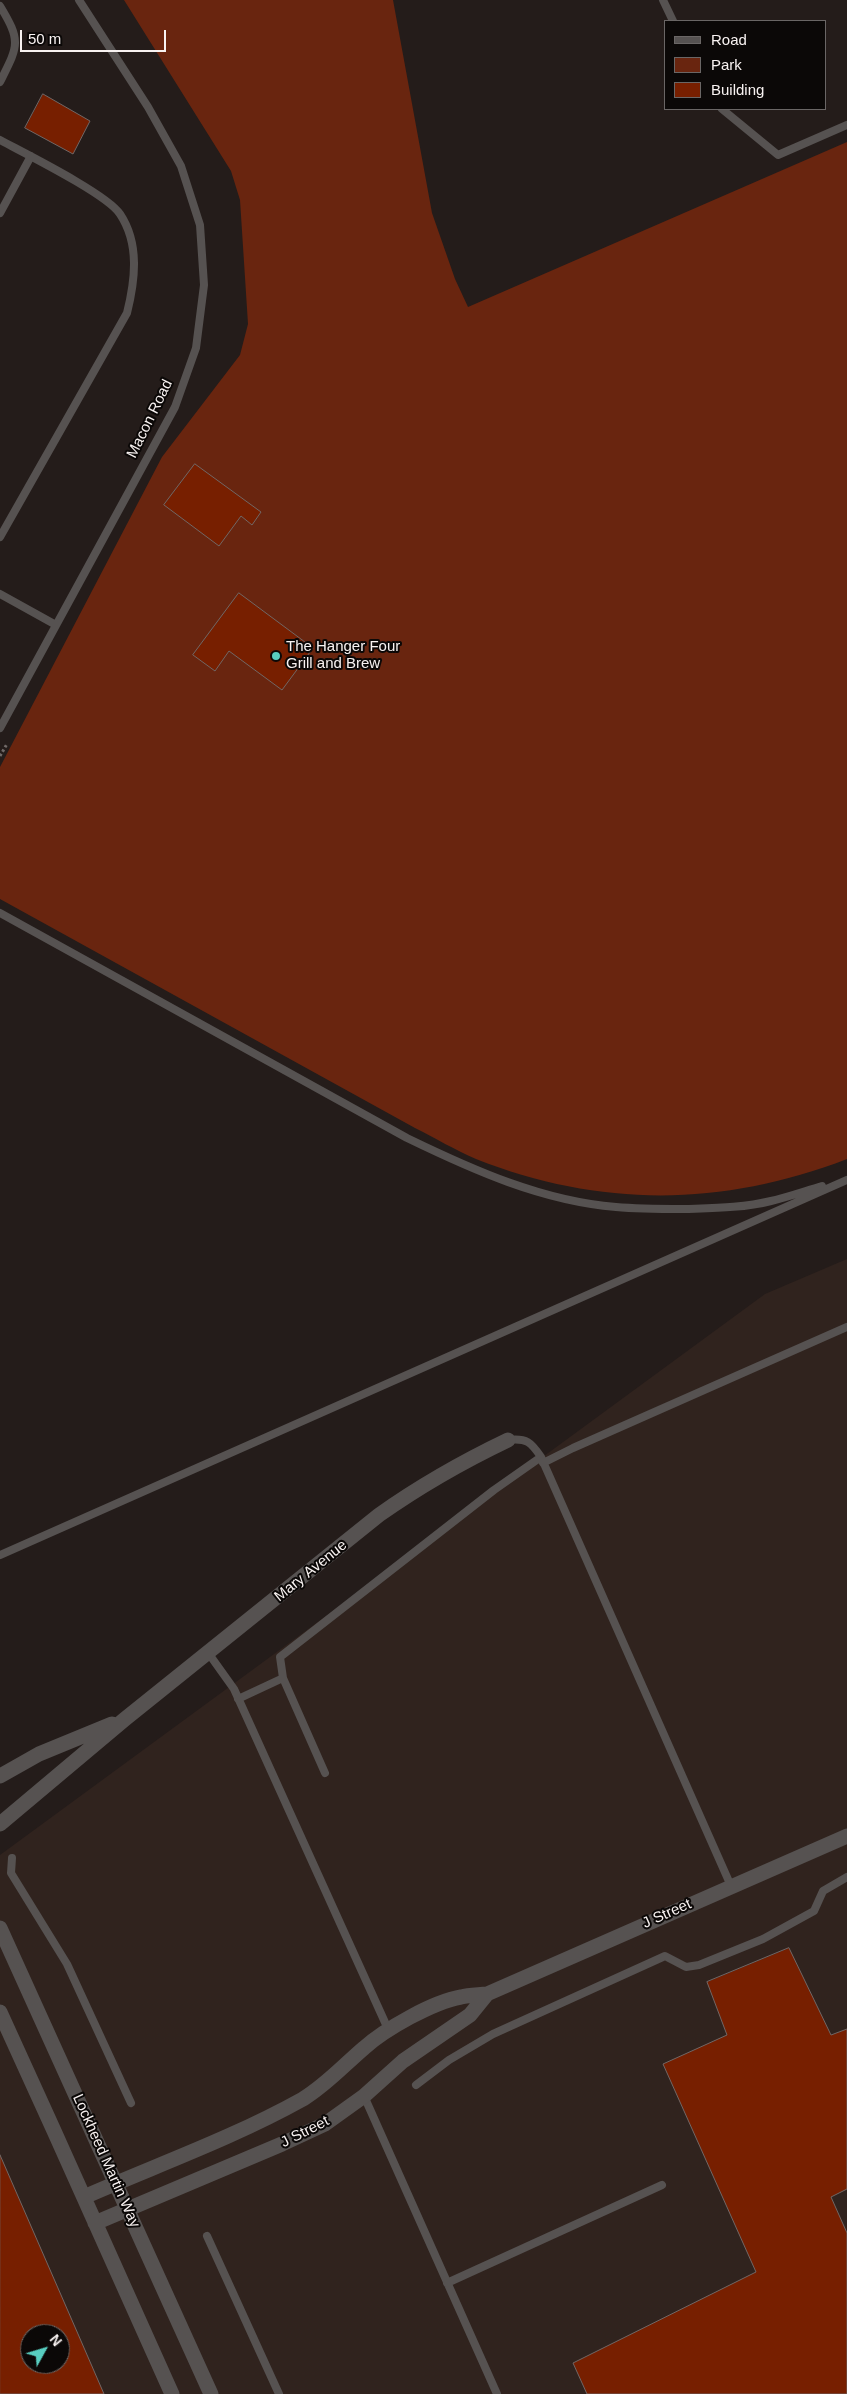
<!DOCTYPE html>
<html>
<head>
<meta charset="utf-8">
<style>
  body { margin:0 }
  #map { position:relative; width:847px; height:2394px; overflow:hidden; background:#241c1a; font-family:Arial,sans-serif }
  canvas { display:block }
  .legend { position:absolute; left:664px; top:20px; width:162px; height:90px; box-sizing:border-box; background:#0b0807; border:1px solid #6a6665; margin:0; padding:6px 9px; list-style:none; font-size:15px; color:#f8f2f1 }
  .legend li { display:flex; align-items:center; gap:10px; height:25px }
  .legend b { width:25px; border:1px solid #6a6665 }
  .north { position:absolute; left:20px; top:2324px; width:50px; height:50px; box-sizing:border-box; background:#0b0807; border:1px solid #6a6665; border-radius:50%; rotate:51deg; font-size:14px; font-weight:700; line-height:20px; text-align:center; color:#f8f2f1 }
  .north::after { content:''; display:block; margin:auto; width:18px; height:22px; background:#58cec0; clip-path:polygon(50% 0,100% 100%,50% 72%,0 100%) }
  .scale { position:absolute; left:20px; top:30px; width:146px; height:22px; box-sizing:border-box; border:2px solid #f8f2f1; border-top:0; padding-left:6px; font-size:15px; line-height:18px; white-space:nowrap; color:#f8f2f1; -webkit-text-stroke:4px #0b0807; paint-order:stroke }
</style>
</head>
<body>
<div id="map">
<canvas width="847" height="2394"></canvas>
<ul class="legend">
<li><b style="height:6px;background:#565251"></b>Road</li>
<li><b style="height:14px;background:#69250f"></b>Park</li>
<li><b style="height:14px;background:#771f00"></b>Building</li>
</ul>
<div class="north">N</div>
<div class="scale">50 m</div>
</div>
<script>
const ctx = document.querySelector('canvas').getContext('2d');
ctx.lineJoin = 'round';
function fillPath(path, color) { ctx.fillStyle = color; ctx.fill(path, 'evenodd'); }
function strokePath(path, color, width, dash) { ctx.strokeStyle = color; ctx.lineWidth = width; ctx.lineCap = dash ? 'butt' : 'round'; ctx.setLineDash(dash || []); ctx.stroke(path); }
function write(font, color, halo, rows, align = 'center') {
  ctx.font = font + ' Arial,sans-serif'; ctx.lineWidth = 4; ctx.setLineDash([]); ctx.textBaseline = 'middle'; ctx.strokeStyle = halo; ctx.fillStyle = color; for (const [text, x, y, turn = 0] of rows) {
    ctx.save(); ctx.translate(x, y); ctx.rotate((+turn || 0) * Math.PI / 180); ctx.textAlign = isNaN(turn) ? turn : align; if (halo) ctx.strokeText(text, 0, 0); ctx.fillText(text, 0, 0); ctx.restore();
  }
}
const built = new Path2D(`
  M847,1259V2394H0V1855L765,1294ZM30,2334H60V2364H30Z`);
const green = new Path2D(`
  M124,0H393L432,213L455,279L468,307L847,142V1159C723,1207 600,1208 476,1159C455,1150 435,1138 415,1128L0,899V767L162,457L240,355L248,324L240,200L231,171Z`);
const building = new Path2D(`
  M43,94L90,121L73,154L25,128Z
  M195,464L261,512L252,525L241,516L219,546L164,505Z
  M239,593L313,648L282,690L229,651L215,671L193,655Z
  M789,1948L831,2035L847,2029V2189L831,2197L847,2233V2394H587L573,2363L756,2272L663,2064L727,2035L707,1982Z
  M0,2155L78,2334L104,2394H0ZM30,2334H60V2364H30Z`);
const path = new Path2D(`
  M0,756L7,744`);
const service = new Path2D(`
  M663,0L673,21
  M0,6C22,42 18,46 0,82
  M722,109L778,155L847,125
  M0,140C24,153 107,194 120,214C140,244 135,281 127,313L0,537
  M0,213L31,156
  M0,594L56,625
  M0,728L175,407L196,348L204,285L200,225L181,166L148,107L79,0
  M0,913L407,1138C473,1170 542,1201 616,1207C638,1209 661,1209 684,1209C713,1208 743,1208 771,1201C788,1197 805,1191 822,1186
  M508,1440C527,1438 531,1442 541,1457L731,1886
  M543,1463L573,1448L847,1327
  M0,1555L847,1180
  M209,1654L234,1689L388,2029
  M238,1699L283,1678
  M325,1773L283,1678L280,1657L494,1490L541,1457
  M12,1858L11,1873L67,1964L131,2103
  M416,2085L449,2060L493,2034L665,1956L686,1967L699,1965L763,1939L814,1911L823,1891L847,1877
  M364,2096L497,2394
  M207,2236L279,2394
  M447,2283L662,2185`);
const minor = new Path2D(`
  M0,1928L211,2394
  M0,2012C58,2139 115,2266 172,2394
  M84,2197C157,2165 233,2138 303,2099C326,2085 344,2065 364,2048C385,2029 433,2002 461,1997C469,1995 479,1995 487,1994L847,1836
  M95,2223L282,2144L325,2124L364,2096L403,2061L470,2015L487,1994`);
const tertiary = new Path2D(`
  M0,1776L39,1754L112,1724
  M0,1824L125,1719L379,1515C420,1486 462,1462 508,1440`);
const markers = [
  [276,656,5,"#58cec0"]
];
const streetNames = [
  ["Macon Road",150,419,-64],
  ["Mary Avenue",311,1571,-39],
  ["J Street",667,1914,-24],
  ["J Street",305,2132,-27],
  ["Lockheed Martin Way",106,2161,66]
];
const poiNames = [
  ["The Hanger Four",286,647],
  ["Grill and Brew",286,664]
];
fillPath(built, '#30231e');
fillPath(green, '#69250f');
fillPath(building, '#771f00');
strokePath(building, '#716765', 1);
strokePath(path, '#716a68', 3, [2.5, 2.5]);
strokePath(service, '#565251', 8);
strokePath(minor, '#565251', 15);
strokePath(tertiary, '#565251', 15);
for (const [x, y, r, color] of markers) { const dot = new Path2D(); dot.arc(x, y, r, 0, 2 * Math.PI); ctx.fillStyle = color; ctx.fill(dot); strokePath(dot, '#0b0807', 2); }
write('15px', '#f8f2f1', '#0b0807', streetNames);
write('15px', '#f8f2f1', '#0b0807', poiNames, 'left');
</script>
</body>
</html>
